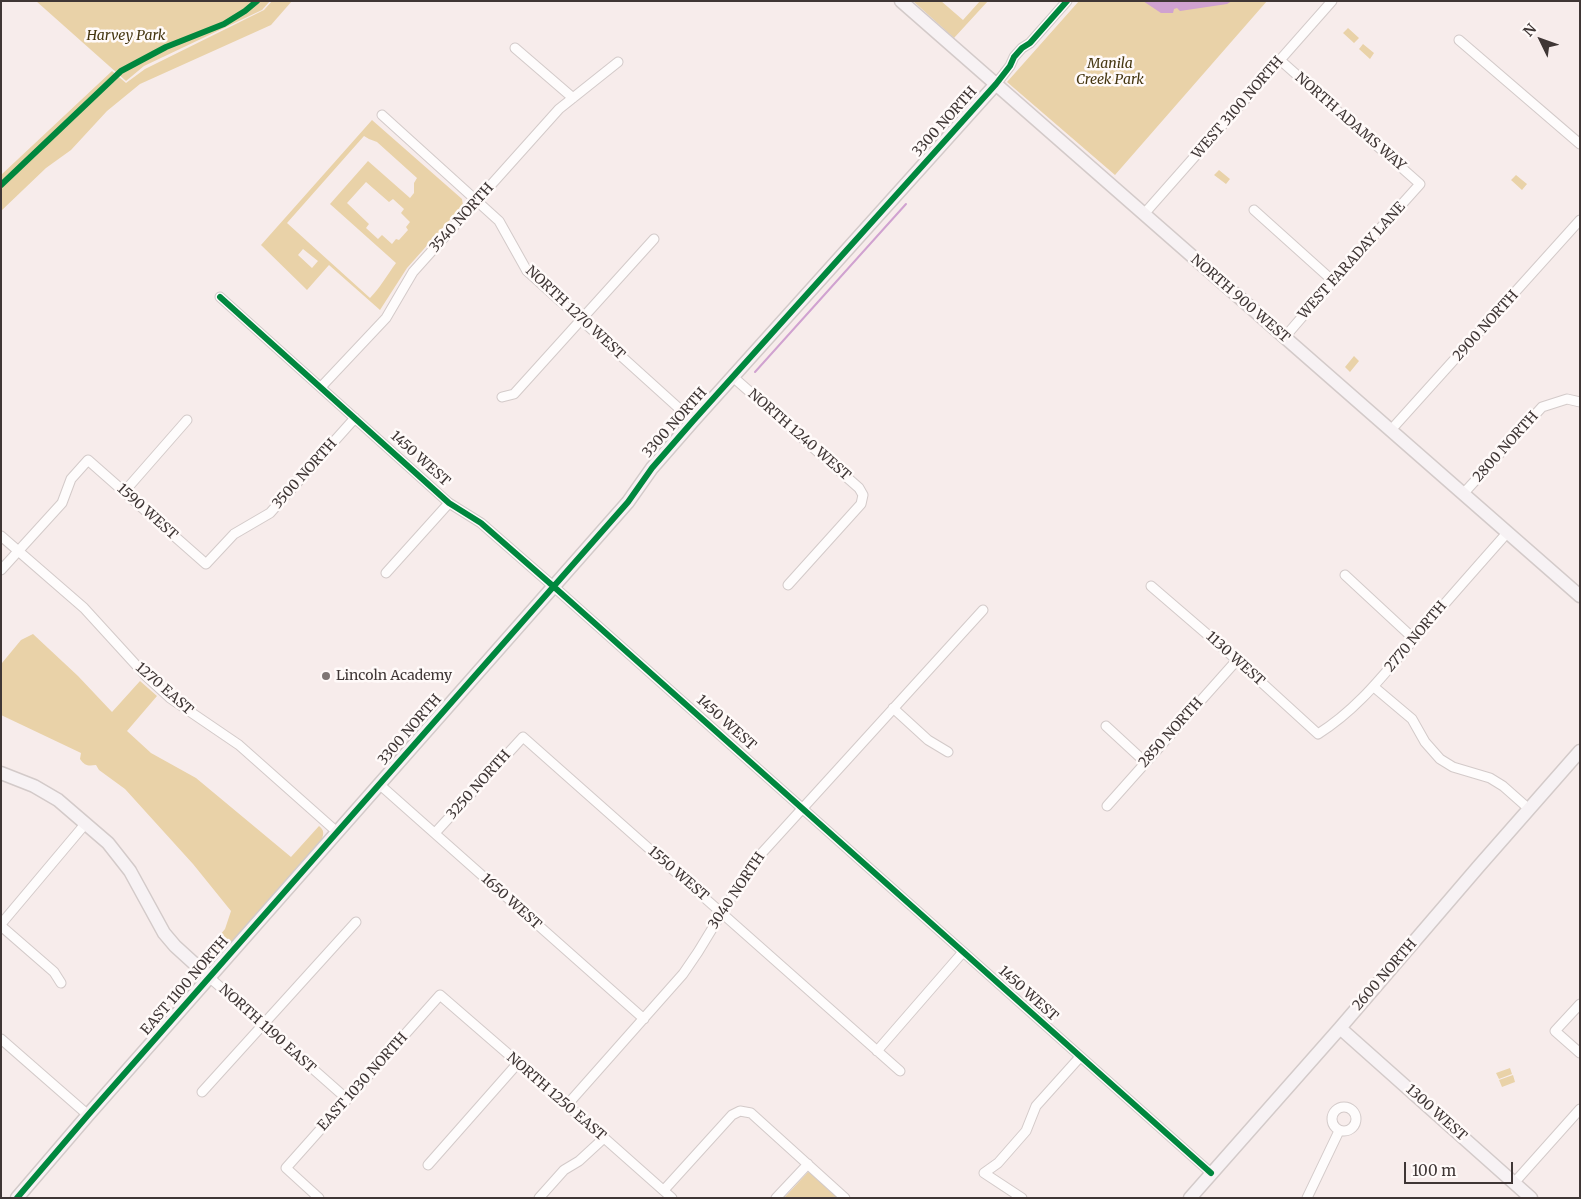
<!DOCTYPE html>
<html>
<head>
<meta charset="utf-8">
<style>
  body { margin:0 }
  #map { position:relative; width:1581px; height:1199px; overflow:hidden; background:#f7eceb; font-family:Merriweather,serif }
  canvas { display:block }
  .frame { position:absolute; inset:0; border:2px solid #3f3635; pointer-events:none }
  .north { position:absolute; left:1516px; top:15px; width:50px; height:50px; -webkit-text-stroke:4px #fffaf9; paint-order:stroke; rotate:312deg; font-size:14px; font-weight:700; line-height:20px; text-align:center; color:#3f3635 }
  .north::after { content:''; display:block; margin:auto; width:18px; height:22px; background:#3f3635; clip-path:polygon(50% 0,100% 100%,50% 72%,0 100%) }
  .scale { position:absolute; left:1404px; top:1162px; width:109px; height:22px; box-sizing:border-box; border:2px solid #3f3635; border-top:0; padding-left:6px; font-size:15px; line-height:18px; white-space:nowrap; color:#3f3635; -webkit-text-stroke:4px #fffaf9; paint-order:stroke }
</style>
</head>
<body>
<div id="map">
<canvas width="1581" height="1199"></canvas>
<div class="frame"></div>
<div class="north">N</div>
<div class="scale">100 m</div>
</div>
<script>
const ctx = document.querySelector('canvas').getContext('2d');
ctx.lineJoin = 'round';
function fillPath(path, color) { ctx.fillStyle = color; ctx.fill(path, 'evenodd'); }
function strokePath(path, color, width, dash) { ctx.strokeStyle = color; ctx.lineWidth = width; ctx.lineCap = dash ? 'butt' : 'round'; ctx.setLineDash(dash || []); ctx.stroke(path); }
function write(font, color, halo, rows, align = 'center') {
  ctx.font = font + ' Merriweather,serif'; ctx.lineWidth = 5; ctx.setLineDash([]); ctx.textBaseline = 'middle'; ctx.strokeStyle = halo; ctx.fillStyle = color; for (const [text, x, y, turn = 0] of rows) {
    ctx.save(); ctx.translate(x, y); ctx.rotate((+turn || 0) * Math.PI / 180); ctx.textAlign = isNaN(turn) ? turn : align; if (halo) ctx.strokeText(text, 0, 0); ctx.fillText(text, 0, 0); ctx.restore();
  }
}
const green = new Path2D(`
  M36,1H270L262,10L144,66L126,81Z
  M272,1H292L271,25L140,84L107,111L71,150L46,168L1,211V175L112,71L126,83L145,69L264,10Z
  M913,1H941L963,20L980,1H988L954,38Z
  M1079,1H1267L1115,175L1007,82Z
  M1348,28L1359,38L1354,43L1343,33Z
  M1363,44L1374,53L1370,59L1359,49Z
  M372,120L462,199L463,205L407,268L380,310L329,265L307,290L261,245ZM364,136L369,139L377,142L417,178L414,183V193L410,198L368,161L330,204L396,263C387,275 380,288 370,298L287,223ZM366,182L389,202L393,199L404,209L401,213L410,222L406,227L408,230L399,240L396,239L392,244L382,235L378,239L366,228L369,224L347,203ZM303,249L318,261L312,268L298,255Z
  M1219,170L1230,179L1226,184L1214,175Z
  M1516,175L1527,184L1522,190L1511,180Z
  M1354,356L1359,361L1350,372L1345,367Z
  M33,634L78,676L112,712L140,681L157,696L127,731L151,753L196,778L291,857L319,826C324,830 324,833 322,839L214,962L208,964L200,959L225,929L231,911L193,864L125,789L99,770L96,765C88,766 85,766 80,759L81,753L1,715L2,663L21,640Z
  M1510,1068L1512,1074L1499,1079L1496,1073Z
  M1513,1075L1515,1082L1502,1087L1499,1080Z
  M808,1172L811,1173L838,1198H784Z`);
const water = new Path2D(`
  M1143,1H1232L1227,4L1180,11L1177,8L1174,9L1173,13H1161Z`);
const stream = new Path2D(`
  M755,372L906,204`);
const street = new Path2D(`
  M1459,40L1580,144
  M515,48L573,98
  M1280,60L1420,184L1333,281L1284,338
  M996,84L1010,66L1014,57L1022,48L1030,43L1067,1
  M382,115L499,221L527,271L693,421
  M1254,210L1333,281
  M1144,214L1332,1
  M220,297L449,503L481,523L553,586L1211,1173
  M733,377L859,488L863,495L861,504L788,585
  M321,387L386,318L413,272L559,109L618,62
  M502,397L514,394L654,239
  M1390,431L1580,220
  M124,492L187,420
  M1463,494L1542,407L1567,399L1580,402
  M1,536L84,608L147,677L170,698L239,745L337,832
  M1,570L62,503L71,479L88,460L206,564L234,534L270,513L355,418
  M386,573L449,503
  M1345,575L1414,639
  M1151,586L1237,660L1318,734C1358,709 1384,674 1415,638C1445,603 1476,568 1507,533
  M1374,687L1412,719L1425,742L1440,759L1453,767L1490,778L1503,786L1529,809
  M893,708L928,740L948,752
  M1106,726L1145,762
  M379,784L644,1019
  M1107,806L1237,660
  M435,833L523,737L900,1071
  M1,924L86,823
  M1,926L54,972L61,983
  M209,977L347,1099
  M1580,1004L1555,1031L1580,1053
  M1,1039L88,1115
  M877,1051L963,952
  M202,1092L356,922
  M567,1105L683,974L698,952L751,865L983,610
  M1332 1119a12 12 0 1 1 24 0a12 12 0 1 1-24 0Z
  M428,1165L518,1063
  M1514,1183L1580,1109
  M664,1190L732,1115L740,1111L751,1113L845,1198
  M319,1198L286,1168L440,995L567,1105L672,1198
  M539,1198L564,1170L579,1161L604,1138
  M776,1198L808,1164
  M1022,1198L984,1173L998,1163L1026,1131L1036,1106L1080,1057
  M1307,1198L1339,1131`);
const secondary = new Path2D(`
  M901,1L1580,596
  M1,773L34,786L58,800L108,843L130,871L164,933L175,946L209,977
  M1340,1028L1531,1198
  M17,1198L88,1115L628,502L652,468L693,421L996,84
  M1190,1198L1340,1028L1479,866L1580,751`);
const cycleway = new Path2D(`
  M1,185L121,71L166,47L224,24L245,11L257,1
  M220,297L449,503L481,523L553,586L1211,1173
  M17,1198L88,1115L628,502L652,468L693,421L996,84L1010,66L1014,57L1022,48L1030,43L1067,1`);
const markers = [
  [326,676,5,"#7f7675"]
];
const parkNames = [
  ["Harvey Park",126,36],
  ["Manila",1110,64],
  ["Creek Park",1110,80]
];
const streetNames = [
  ["WEST 3100 NORTH",1238,108,-49],
  ["3300 NORTH",945,122,-48],
  ["NORTH ADAMS WAY",1350,122,41],
  ["3540 NORTH",462,218,-48],
  ["WEST FARADAY LANE",1352,261,-48],
  ["NORTH 900 WEST",1240,299,41],
  ["NORTH 1270 WEST",575,313,43],
  ["2900 NORTH",1486,326,-48],
  ["3300 NORTH",675,423,-48],
  ["NORTH 1240 WEST",799,435,41],
  ["2800 NORTH",1506,447,-48],
  ["1450 WEST",420,459,42],
  ["3500 NORTH",305,474,-48],
  ["1590 WEST",147,512,42],
  ["2770 NORTH",1416,637,-50],
  ["1130 WEST",1235,659,42],
  ["1270 EAST",164,689,41],
  ["1450 WEST",726,723,42],
  ["3300 NORTH",410,730,-49],
  ["2850 NORTH",1171,733,-48],
  ["3250 NORTH",479,785,-48],
  ["1550 WEST",678,874,41],
  ["3040 NORTH",737,891,-56],
  ["1650 WEST",511,902,42],
  ["2600 NORTH",1385,975,-49],
  ["EAST 1100 NORTH",185,986,-49],
  ["1450 WEST",1028,994,42],
  ["NORTH 1190 EAST",267,1029,42],
  ["EAST 1030 NORTH",363,1082,-48],
  ["NORTH 1250 EAST",556,1097,41],
  ["1300 WEST",1436,1113,42]
];
const poiNames = [
  ["Lincoln Academy",336,676]
];
fillPath(green, '#e9d2a8');
fillPath(water, '#d0a2d0');
strokePath(stream, '#d0a2d0', 2);
strokePath(street, '#d3cac9', 11);
strokePath(secondary, '#d3cac9', 15);
strokePath(street, '#fefcfc', 9);
strokePath(secondary, '#f7f2f4', 12);
strokePath(cycleway, '#00873e', 6);
for (const [x, y, r, color] of markers) { const dot = new Path2D(); dot.arc(x, y, r, 0, 2 * Math.PI); ctx.fillStyle = color; ctx.fill(dot); strokePath(dot, '#fffaf9', 2); }
write('italic 14px', '#453610', '#fffaf9', parkNames);
write('14px', '#3f3635', '#fffaf9', streetNames);
write('14px', '#3f3635', '#fffaf9', poiNames, 'left');
</script>
</body>
</html>
